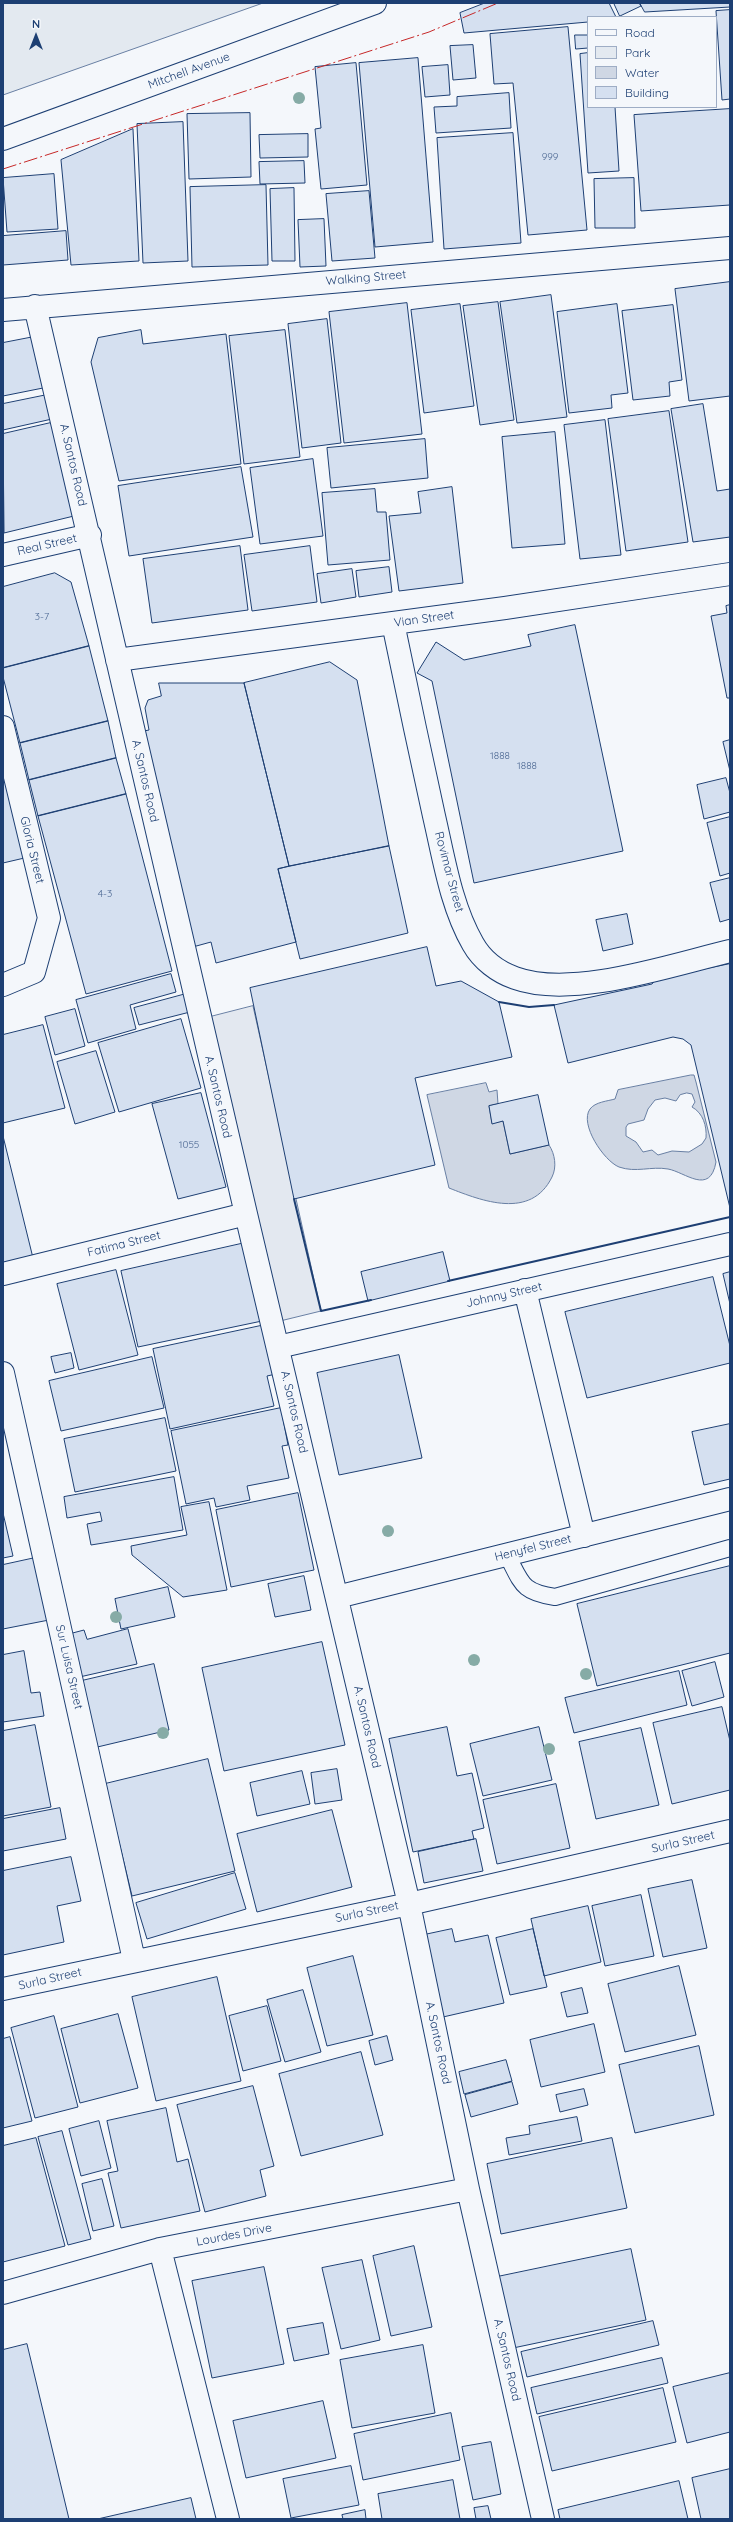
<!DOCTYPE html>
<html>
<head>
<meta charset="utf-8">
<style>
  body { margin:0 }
  #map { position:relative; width:733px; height:2522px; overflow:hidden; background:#f4f7fb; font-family:Quicksand,sans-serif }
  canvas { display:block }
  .frame { position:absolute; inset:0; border:4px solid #1d3f73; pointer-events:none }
  .legend { position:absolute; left:587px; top:16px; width:130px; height:92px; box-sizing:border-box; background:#f4f7fb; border:1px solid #9eadc5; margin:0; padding:5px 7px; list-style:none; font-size:12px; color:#1d3f73 }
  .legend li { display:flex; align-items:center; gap:8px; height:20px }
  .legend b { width:20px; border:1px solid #9eadc5 }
  .north { position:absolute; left:16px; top:16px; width:40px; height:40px; -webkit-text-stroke:3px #f4f7fb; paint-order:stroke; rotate:0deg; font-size:11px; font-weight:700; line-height:16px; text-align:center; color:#1d3f73 }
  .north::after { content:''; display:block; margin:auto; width:14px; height:18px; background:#1d3f73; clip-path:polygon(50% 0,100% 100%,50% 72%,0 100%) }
</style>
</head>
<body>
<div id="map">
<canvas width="733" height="2522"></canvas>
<div class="frame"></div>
<ul class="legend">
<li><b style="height:5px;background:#f4f7fb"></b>Road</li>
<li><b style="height:11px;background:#e3e9f0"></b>Park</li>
<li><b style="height:11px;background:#cfd7e4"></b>Water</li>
<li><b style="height:11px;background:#d5e0f0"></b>Building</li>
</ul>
<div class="north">N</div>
</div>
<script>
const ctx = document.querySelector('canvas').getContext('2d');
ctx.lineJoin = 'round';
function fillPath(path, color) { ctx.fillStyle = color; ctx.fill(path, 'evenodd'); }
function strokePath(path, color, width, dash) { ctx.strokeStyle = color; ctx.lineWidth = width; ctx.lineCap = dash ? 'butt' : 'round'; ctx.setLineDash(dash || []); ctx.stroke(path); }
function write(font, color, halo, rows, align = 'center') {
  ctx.font = font + ' Quicksand,sans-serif'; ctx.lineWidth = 3; ctx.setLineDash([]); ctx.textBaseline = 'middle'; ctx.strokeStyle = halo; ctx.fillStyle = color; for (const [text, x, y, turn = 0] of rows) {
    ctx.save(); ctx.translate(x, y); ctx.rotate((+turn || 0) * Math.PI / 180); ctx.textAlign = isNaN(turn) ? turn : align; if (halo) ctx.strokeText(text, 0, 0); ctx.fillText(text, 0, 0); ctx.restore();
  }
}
const green = new Path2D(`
  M3,3H263L3,95Z`);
const parking = new Path2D(`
  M253,1006L321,1311L280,1321L210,1017Z`);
const water = new Path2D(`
  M691,1075H694L696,1082L716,1162C710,1196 685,1172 668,1169C651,1166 636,1173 619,1167C604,1161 579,1124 590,1109C595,1102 608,1101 615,1099L618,1090ZM687,1093L692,1094L695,1102L692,1107C703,1113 707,1126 706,1138L702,1144L689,1152L672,1151L658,1155L652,1150L643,1152L636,1142L626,1136V1127L628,1124L644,1120L648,1109L655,1100L665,1098L676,1101L680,1095Z
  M486,1083L489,1092L497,1090L498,1104L489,1106L492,1123L503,1121L510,1154L549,1145C555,1154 557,1167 552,1177C531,1220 482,1201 449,1188L427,1095Z`);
const building = new Path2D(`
  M485,3H609L616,17H588V22L464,33L460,13Z
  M614,3H639L641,6L620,16Z
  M640,3H730V7L645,12Z
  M730,10V99L722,100L716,11Z
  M568,27L587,230L528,235L513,83L494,84L490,34Z
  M575,35H588V48L576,49Z
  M473,45L476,78L453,80L450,46Z
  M588,53V107H615L619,171L588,173L580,54Z
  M418,58L433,242L375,247L359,63Z
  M356,63L367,185L321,189L315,129L321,128L315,67Z
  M448,65L450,95L425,97L422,67Z
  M509,93L511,128L436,133L434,107L457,106V97Z
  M730,109V205L641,211L634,115Z
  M250,113L251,177L189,179L187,114Z
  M183,122L188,261L143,263L137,124Z
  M133,129L139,261L71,265L61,160Z
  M513,133L521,243L444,249L437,138Z
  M308,134V157L260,158L259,135Z
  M304,161L305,183L260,184L259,162Z
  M54,174L58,229L7,232L3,178Z
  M634,178L635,228H595L594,179Z
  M266,185L268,265L192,267L190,187Z
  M294,188L295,261H272L270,189Z
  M369,191L375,258L332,261L326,194Z
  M324,219L326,266L300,267L298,220Z
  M66,231L68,260L3,265V236Z
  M730,282V396L689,401L675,289Z
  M551,295L567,417L517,423L500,302Z
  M498,302L514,420L480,425L463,306Z
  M407,303L422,434L344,443L329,312Z
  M460,304L474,406L424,413L411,310Z
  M617,304L628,393L611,395L612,408L569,413L557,312Z
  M673,305L682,380L669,382L670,396L633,400L622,311Z
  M327,319L341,443L302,448L288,324Z
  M141,330L143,344L226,334L241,464L119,481L91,362L98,338Z
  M285,330L300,457L244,464L229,336Z
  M39,336L48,387L3,396V343Z
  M47,395L52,419L3,430V404Z
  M703,404L717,491L730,489V537L693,542L671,409Z
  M669,411L688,542L626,551L608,419Z
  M605,420L621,555L580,559L564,425Z
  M55,422L78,515L4,533L3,434Z
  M555,432L565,544L512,548L502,437Z
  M425,439L428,478L331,488L327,448Z
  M313,459L323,536L260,544L250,468Z
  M241,467L253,537L129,556L118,486Z
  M452,487L463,583L399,591L389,516L421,513L418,492Z
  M375,489L377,512H386L390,560L328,565L322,493Z
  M240,546L248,610L152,623L143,559Z
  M310,546L317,602L252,611L244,555Z
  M389,567L392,592L359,597L356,571Z
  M352,569L356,597L321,603L317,574Z
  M55,573L71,582L89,646L3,668V587Z
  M730,605V698H727L711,616L727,613L726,606Z
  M575,625L623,851L474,883L432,681L417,673L436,642L464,660L531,646L528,635Z
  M89,646L108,721L20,743L3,677V668Z
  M330,662L357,680L389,846L289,866L244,683Z
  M159,683H244L289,866L278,869L296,942L216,963L211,942L189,948L144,731L149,730L145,708L148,700L161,696Z
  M108,721L116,758L29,780L20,743Z
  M3,735L33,856L3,863Z
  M730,740V771L723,742Z
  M116,758L126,794L38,816L29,780Z
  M726,778L730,793V812L704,819L697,785Z
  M126,794L172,971L86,994L38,816Z
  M730,817V873L720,876L707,823Z
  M389,846L408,933L300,959L278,869Z
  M730,878V919L720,922L710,883Z
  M627,914L633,944L603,951L596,920Z
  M427,947L436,986L461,981L499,1002L512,1057L415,1078L435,1165L294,1199L250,988Z
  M730,964V1208L691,1045L683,1039L673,1037L568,1063L554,1005L652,984L656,979Z
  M171,974L176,992L130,1005L136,1029L88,1043L76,1000Z
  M186,994L190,1012L139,1025L134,1008Z
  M75,1009L85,1046L55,1055L45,1017Z
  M181,1019L201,1088L119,1112L98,1043Z
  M43,1025L65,1108L3,1123V1035Z
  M96,1051L115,1112L75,1124L57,1062Z
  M201,1093L226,1187L178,1199L152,1104Z
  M538,1095L549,1145L510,1154L503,1121L492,1124L489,1106Z
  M3,1136L33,1258L3,1265Z
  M245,1243L262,1321L138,1347L121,1271Z
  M443,1252L450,1281L368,1301L361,1272Z
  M116,1270L138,1355L79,1370L57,1284Z
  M730,1272V1304L723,1274Z
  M713,1277L730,1346V1363L587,1398L565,1312Z
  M265,1325L276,1374L267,1376L274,1406L170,1429L153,1349Z
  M71,1353L74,1368L55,1373L51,1357Z
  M399,1355L422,1458L339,1475L317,1373Z
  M152,1357L164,1408L61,1431L49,1381Z
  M281,1408L288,1445L282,1446L289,1478L247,1486L250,1500L216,1507L214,1498L186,1504L171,1431Z
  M165,1418L176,1471L75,1492L64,1439Z
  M730,1424V1479L704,1485L692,1432Z
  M174,1477L183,1530L91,1545L87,1524L102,1521L100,1512L67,1518L64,1497Z
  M298,1493L314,1570L231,1587L216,1510Z
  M209,1502L227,1590L183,1597L132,1555L131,1546L187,1535L181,1507Z
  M3,1513L13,1556L3,1558Z
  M35,1558L49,1620L3,1629V1565Z
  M730,1566V1653L597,1686L577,1604Z
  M304,1576L311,1610L275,1617L268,1584Z
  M168,1587L175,1617L121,1629L115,1599Z
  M128,1629L137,1664L75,1678L65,1635L84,1630L87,1639Z
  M322,1642L345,1745L224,1771L202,1668Z
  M24,1651L31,1693L40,1692L44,1716L3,1722V1655Z
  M715,1662L724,1697L692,1706L682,1671Z
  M154,1664L169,1730L89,1749L73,1683Z
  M679,1671L687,1705L574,1733L565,1698Z
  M722,1707L730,1741V1790L672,1804L653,1723Z
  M35,1725L51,1807L3,1816V1731Z
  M447,1727L457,1776L472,1773L484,1828L472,1831L474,1839L413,1852L389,1739Z
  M539,1727L552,1780L483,1796L470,1744Z
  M641,1728L659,1805L596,1819L579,1742Z
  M208,1759L235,1871L132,1896L105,1784Z
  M337,1769L342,1800L315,1804L311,1773Z
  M302,1771L310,1804L257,1816L250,1783Z
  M556,1784L570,1848L497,1864L483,1800Z
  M60,1808L66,1839L3,1851V1819Z
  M332,1810L352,1887L257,1912L237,1834Z
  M476,1839L483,1871L424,1883L418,1852Z
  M71,1857L81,1901L57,1906L64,1942L3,1955V1871Z
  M235,1873L246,1909L147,1939L136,1903Z
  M692,1880L707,1948L663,1957L648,1889Z
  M641,1895L654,1956L605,1966L592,1906Z
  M588,1906L601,1962L544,1976L531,1919Z
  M452,1929L455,1942L488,1935L504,2003L443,2017L424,1935Z
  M533,1929L547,1987L510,1995L496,1938Z
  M353,1956L373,2035L327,2046L307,1968Z
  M679,1966L696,2035L625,2052L608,1984Z
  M217,1977L241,2081L156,2101L132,1997Z
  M582,1988L588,2013L567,2017L561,1993Z
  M303,1990L321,2052L285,2062L267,2000Z
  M267,2006L281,2061L243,2071L229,2016Z
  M118,2014L138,2088L80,2103L61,2029Z
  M54,2016L78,2107L35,2118L11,2028Z
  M594,2024L605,2072L541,2087L530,2040Z
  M387,2036L393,2060L375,2065L369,2041Z
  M10,2037L32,2121L3,2128V2039Z
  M699,2046L714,2115L635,2133L619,2065Z
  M361,2052L383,2135L301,2156L279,2074Z
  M506,2060L512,2081L464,2094L459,2072Z
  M512,2082L518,2104L471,2117L465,2095Z
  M253,2086L274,2166L260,2170L266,2196L205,2212L177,2105Z
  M584,2089L588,2105L560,2112L556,2095Z
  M166,2108L177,2162L188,2159L200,2211L121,2228L108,2173L118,2171L107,2121Z
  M577,2117L582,2141L509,2155L506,2138L530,2134L529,2126Z
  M99,2121L111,2168L81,2176L69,2129Z
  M62,2131L91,2239L68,2245L38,2137Z
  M36,2138L65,2246L3,2262V2146Z
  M612,2138L627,2208L501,2234L487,2164Z
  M102,2179L114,2226L93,2231L82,2184Z
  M414,2246L432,2327L391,2336L373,2256Z
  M631,2249L646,2320L513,2348L497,2277Z
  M362,2260L380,2340L341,2349L322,2268Z
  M264,2267L284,2364L212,2378L192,2281Z
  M653,2321L659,2345L527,2377L521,2352Z
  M323,2323L329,2354L294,2361L287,2329Z
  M27,2344L69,2519H3V2350Z
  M423,2345L435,2413L352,2428L340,2360Z
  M662,2358L668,2383L537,2414L531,2388Z
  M730,2373V2432L687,2443L673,2387Z
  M663,2388L676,2442L552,2471L539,2417Z
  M323,2401L336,2458L246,2478L233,2421Z
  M451,2413L460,2460L363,2480L354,2434Z
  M491,2442L501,2494L473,2500L462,2447Z
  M351,2466L359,2505L291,2518L283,2479Z
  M730,2469V2519H701L692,2478Z
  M453,2480L460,2519H382L378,2494Z
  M679,2481L688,2519H560L558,2510Z
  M191,2498L196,2519H98Z
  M488,2506L491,2519H476L474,2508Z
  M365,2510L366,2519H343L342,2515Z`);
const lane = new Path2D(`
  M507,1555C522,1583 521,1592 555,1597L730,1548`);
const street = new Path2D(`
  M35,306L246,1214L409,1904L468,2189L543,2519
  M3,310L730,248
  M3,555L90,535
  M393,623C406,687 420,752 434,816C444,859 451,906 473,944C482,960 498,972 515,978C572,999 671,965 730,951
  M117,660L505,608L730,574
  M3,727L49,918L34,972L3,985
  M3,1274L246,1214
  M525,1290L584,1536
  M278,1347L730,1244
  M3,1373L134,1960
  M337,1597L730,1499
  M3,1989L409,1904L730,1831
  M160,2249L228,2519
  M3,2293L160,2249L468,2189`);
const secondary = new Path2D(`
  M3,139L375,3`);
const wall = new Path2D(`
  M499,1002L529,1007L554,1005
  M294,1199L321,1311L371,1300
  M448,1281L730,1217`);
const power = new Path2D(`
  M3,169L429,32L498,3`);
const trees = [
  [299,98],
  [388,1531],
  [116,1617],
  [474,1660],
  [586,1674],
  [163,1733],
  [549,1749]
];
const numberNames = [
  ["999",550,157],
  ["3-7",42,617],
  ["1888",500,756],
  ["1888",527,766],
  ["4-3",105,894],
  ["1055",189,1145]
];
const streetNames = [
  ["Mitchell Avenue",189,71,-20],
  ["Walking Street",366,278,-5],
  ["A. Santos Road",73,465,77],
  ["Real Street",47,545,-13],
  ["Vian Street",424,619,-8],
  ["A. Santos Road",145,781,77],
  ["Gloria Street",32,850,76],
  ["Rovimar Street",449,872,75],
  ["A. Santos Road",218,1097,77],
  ["Fatima Street",124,1244,-14],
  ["Johnny Street",504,1295,-13],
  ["A. Santos Road",294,1412,77],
  ["Henyfel Street",533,1548,-14],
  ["Sur Luisa Street",69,1667,77],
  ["A. Santos Road",367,1727,77],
  ["Surla Street",683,1842,-13],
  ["Surla Street",367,1912,-12],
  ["Surla Street",50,1979,-13],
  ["A. Santos Road",438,2043,78],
  ["Lourdes Drive",234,2235,-11],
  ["A. Santos Road",507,2360,77]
];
fillPath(green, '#e3e9f0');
strokePath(green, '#687fa3', 1);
fillPath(parking, '#e3e8f0');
strokePath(parking, '#687fa3', 1);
fillPath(water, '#cfd7e4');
strokePath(water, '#687fa3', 1);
fillPath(building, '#d5e0f0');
strokePath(building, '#1d3f73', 1);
strokePath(lane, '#1d3f73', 18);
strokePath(street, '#1d3f73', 24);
strokePath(secondary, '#1d3f73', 24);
strokePath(lane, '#f4f7fb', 16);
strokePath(street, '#f4f7fb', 22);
strokePath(secondary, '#f4f7fb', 22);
strokePath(wall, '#1d3f73', 2);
strokePath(power, '#c62828', 1, [14, 3, 2, 3]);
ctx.fillStyle = '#86aba6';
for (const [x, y] of trees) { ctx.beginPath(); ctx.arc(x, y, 6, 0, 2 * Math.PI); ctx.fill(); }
write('10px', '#4b6792', null, numberNames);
write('12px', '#1d3f73', '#f4f7fb', streetNames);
</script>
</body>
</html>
